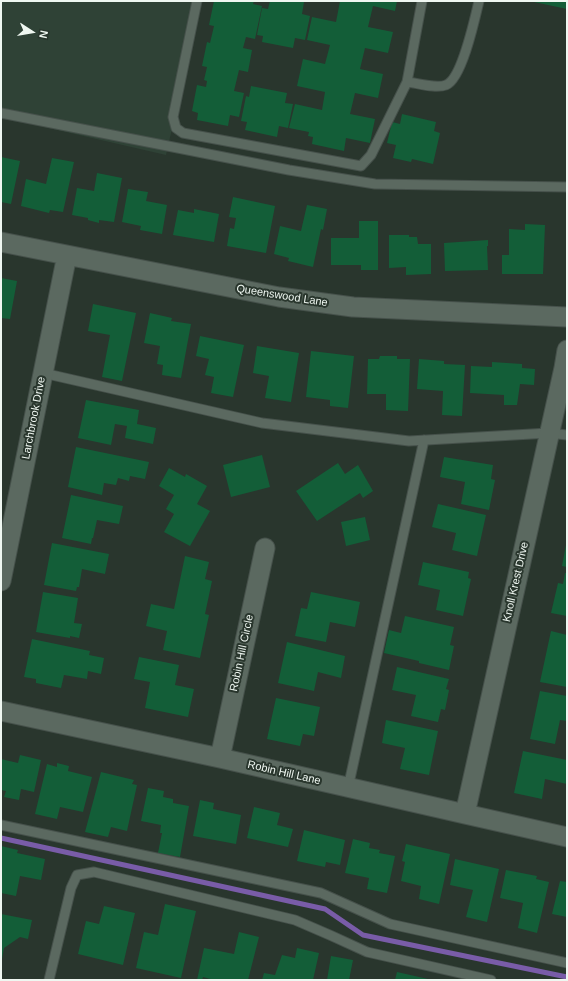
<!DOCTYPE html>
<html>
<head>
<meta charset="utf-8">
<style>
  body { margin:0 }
  #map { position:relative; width:568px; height:981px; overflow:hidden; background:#29362d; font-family:Arial,sans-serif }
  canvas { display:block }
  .frame { position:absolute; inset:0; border:2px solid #eff7f1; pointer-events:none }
  .north { position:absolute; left:12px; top:12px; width:40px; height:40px; -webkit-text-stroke:3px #29362d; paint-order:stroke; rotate:102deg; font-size:11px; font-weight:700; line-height:16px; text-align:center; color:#eff7f1 }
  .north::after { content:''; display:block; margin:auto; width:14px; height:18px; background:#eff7f1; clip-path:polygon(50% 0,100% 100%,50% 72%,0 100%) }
</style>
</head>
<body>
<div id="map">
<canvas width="568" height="981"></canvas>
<div class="frame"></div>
<div class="north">N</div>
</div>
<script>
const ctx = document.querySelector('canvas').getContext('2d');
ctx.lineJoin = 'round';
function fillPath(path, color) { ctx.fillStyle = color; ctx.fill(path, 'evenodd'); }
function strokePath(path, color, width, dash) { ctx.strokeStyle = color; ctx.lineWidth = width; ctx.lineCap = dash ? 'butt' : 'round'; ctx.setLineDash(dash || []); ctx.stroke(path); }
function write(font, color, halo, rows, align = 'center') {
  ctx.font = font + ' Arial,sans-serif'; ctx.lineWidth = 4; ctx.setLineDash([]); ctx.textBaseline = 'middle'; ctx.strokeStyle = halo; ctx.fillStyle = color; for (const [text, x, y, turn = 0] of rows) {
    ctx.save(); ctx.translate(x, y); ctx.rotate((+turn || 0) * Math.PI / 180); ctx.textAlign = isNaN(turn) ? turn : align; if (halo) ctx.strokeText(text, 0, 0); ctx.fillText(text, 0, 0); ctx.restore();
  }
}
const built = new Path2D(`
  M1,1H201L166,155L1,117Z`);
const stream = new Path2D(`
  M1,838L325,909L363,935L567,977`);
const building = new Path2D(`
  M214,1H254L253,4L262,6L255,39L246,37L243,48L252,50L248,72L239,70L234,91L244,93L239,117L230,115L228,126L197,120L198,113L192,111L197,85L206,87L207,81L204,80L207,67L202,66L207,42L210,43L214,26L209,25Z
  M270,1H297L304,2L302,14L310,16L305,40L295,38L293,48L262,42L263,36L257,35L262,8L268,9Z
  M340,1H397L395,11L373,6L368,27L393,32L388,53L365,48L360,69L383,74L378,98L355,93L350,114L375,119L370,143L346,138L344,151L312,144L313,137L308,136L309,132L289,128L295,104L322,110L325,92L297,86L303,59L325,64L330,45L307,40L312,17L336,22Z
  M534,1H567V9L534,2Z
  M251,86L287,93L285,103L293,104L288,128L279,126L277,137L245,130L247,122L241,121L246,96L249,97Z
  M402,114L436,122L434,131L440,133L433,164L412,159L411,162L393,158L396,145L387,143L392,122L400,124Z
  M1,157L20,161L11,204L1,202Z
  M52,158L74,162L63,212L50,210L49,213L21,206L26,179L46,184Z
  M97,173L122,178L114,222L99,220V223L88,220V218L72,215L77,188L94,191Z
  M128,189L148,192L146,201L167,205L162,234L140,230L141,226L122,222Z
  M233,197L275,206L266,253L227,246L230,228L234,229L236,218L229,217Z
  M307,205L327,209L323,230L321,229L313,267L288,261L289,258L274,254L280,226L301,231Z
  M194,209L219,214L214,242L173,235L178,210L194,213Z
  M359,221H378V270H361V265H331V238H359Z
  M525,224L545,225L543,274H502V255H509V229L525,230Z
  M389,235H409V237H417L418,244H431V274L406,275V267L389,268Z
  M488,240V246H487L488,270L445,271L444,243Z
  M1,278L17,281L10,319L1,318Z
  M93,304L136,313L122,381L102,377L110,335L88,331Z
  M150,313L172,318L171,321L191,324L181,378L162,375L163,365L157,364L160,346L144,343Z
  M200,336L244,345L233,397L211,393L214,377L205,375L209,359L196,356Z
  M257,346L299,353L291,402L265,398L269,376L253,373Z
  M311,351L354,356L348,408L330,406V400L306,397Z
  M380,356H397V359H410L408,411L386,410V394H367L368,359H379Z
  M419,359L444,361V364L465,365L462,416L442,415L443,391L417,389Z
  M492,362L522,364V368L535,369L534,385L520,384L517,405H504V395L470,393L471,366L492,367Z
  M86,400L139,410L137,424L156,428L153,444L125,438L127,426L115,424L111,445L78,438Z
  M76,447L149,462L145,479L130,476L129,481L118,478L116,485L104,483L102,495L68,487Z
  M262,455L270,487L231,497L223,465Z
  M444,457L493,465L491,479L495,480L489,510L461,504L465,482L440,477Z
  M338,463L345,474L358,465L373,491L363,498L360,493L317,521L296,491Z
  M169,468L185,477L186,474L207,486L197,504L210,511L190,546L164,532L174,514L166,509L174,495L159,486Z
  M71,495L123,506L119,524L97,520L93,538H92L91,544L62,538Z
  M438,504L486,515L477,556L452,550L456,533L432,527Z
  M365,517L370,540L346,546L341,522Z
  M52,543L109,554L105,574L82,569L79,587H77L76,591L44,585Z
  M566,545H567V567L562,566Z
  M185,556L209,562L205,579L212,581L205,614L209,615L200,658L163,650L167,631L146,626L151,604L174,609Z
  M423,562L469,572L468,578L471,579L463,616L436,610L440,590L418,585Z
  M565,573H567V616L551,613L558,583L563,584Z
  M43,592L78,598L74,623L82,624L79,638L70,636V638L36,632Z
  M311,592L360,602L355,627L330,622L326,642L295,636L301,608L307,609Z
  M405,616L454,627L450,645L454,646L449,670L419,663V661L384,653L389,630L401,633Z
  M551,631L567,635V687L540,682Z
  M32,639L90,651L89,655L104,658L101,674L88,671L87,679L64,675L61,688L36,683V679L24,677Z
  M287,642L345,656L341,678L318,672L314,691L278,683Z
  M139,657L179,665L175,685L194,689L188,717L145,708L150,682L134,679Z
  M397,667L449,679L446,689L449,690L445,710L441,709L438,722L411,716L416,695L392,690Z
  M540,691L567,696V721L560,720L555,744L530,739Z
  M276,698L320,707L314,736L303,734L300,746L267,739Z
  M386,720L438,731L429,775L400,769L405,748L382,743Z
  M523,751L567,760V784L545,779L542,799L514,793Z
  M20,755L41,760L34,792L21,789L19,800L4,797L6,791L1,790V759L18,763Z
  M57,763L69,766L68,771L92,777L83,812L60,807L57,819L35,814L47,764L57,767Z
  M101,772L134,780L132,784L137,785L127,831L111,827L108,837L85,832Z
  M148,788L164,791L163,797L173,799V803L189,806L180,857L158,853L162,833H160L161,825L141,821Z
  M200,800L214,803L213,809L241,815L236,844L193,836Z
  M254,807L280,813L277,825L293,829L288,847L247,838Z
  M304,830L345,840L340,865L326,862L325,867L297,861Z
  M353,839L370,843L369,848L380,850L379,853L395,856L387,893L367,889L369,878L345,873Z
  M406,844L450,854L439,904L419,899L421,886L401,881L405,862L402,861Z
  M1,846L18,850L17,853L45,859L41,880L20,876L16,896L1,893Z
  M455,859L499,869L487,922L466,917L473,890L450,885Z
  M506,870L537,876L536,879L549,882L537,933L518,928L523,903L500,898Z
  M560,881L567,882V917L552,914Z
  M165,904L196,911L181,978L136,968L144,932L158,935Z
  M104,906L135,913L123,965L78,954L86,921L99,924Z
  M1,914L32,920L28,939L20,937L4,948L2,959Z
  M239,932L259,937L248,980H214L203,977L202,980H197L204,948L234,954Z
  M297,948L319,953L313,980H262L264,973L275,975L282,955L295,958Z
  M331,956L353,960L349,980H327Z
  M397,972L428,979V980H395Z`);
const lane = new Path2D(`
  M197,1L173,117L176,128L183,133L361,166L371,155L407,82L422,1
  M407,82C417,83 436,89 446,85C462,79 475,18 479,1
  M1,113L289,170L375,184L567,187
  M43,373L262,423L409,441L549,433L567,435
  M348,788L424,440
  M1,825L321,893L390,924L567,963
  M49,980L71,888L77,875L94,872L295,920L332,936L367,952L491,980`);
const street = new Path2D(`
  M1,242L279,297L353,307L567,317
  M1,581L67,255
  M1,711L220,758L465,814L567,837
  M220,758L265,548
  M465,814L564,368L567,350`);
const streetNames = [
  ["Queenswood Lane",282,296,9],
  ["Larchbrook Drive",34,418,-79],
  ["Knoll Krest Drive",516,582,-77],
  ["Robin Hill Circle",242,653,-78],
  ["Robin Hill Lane",284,773,13]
];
fillPath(built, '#2f4236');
strokePath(stream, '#795ca8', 5);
fillPath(building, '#135e38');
strokePath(lane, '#46514b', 11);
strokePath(street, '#46514b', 21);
strokePath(lane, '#5b6960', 9);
strokePath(street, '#5b6960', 19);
write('11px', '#eff7f1', '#29362d', streetNames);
</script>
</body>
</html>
